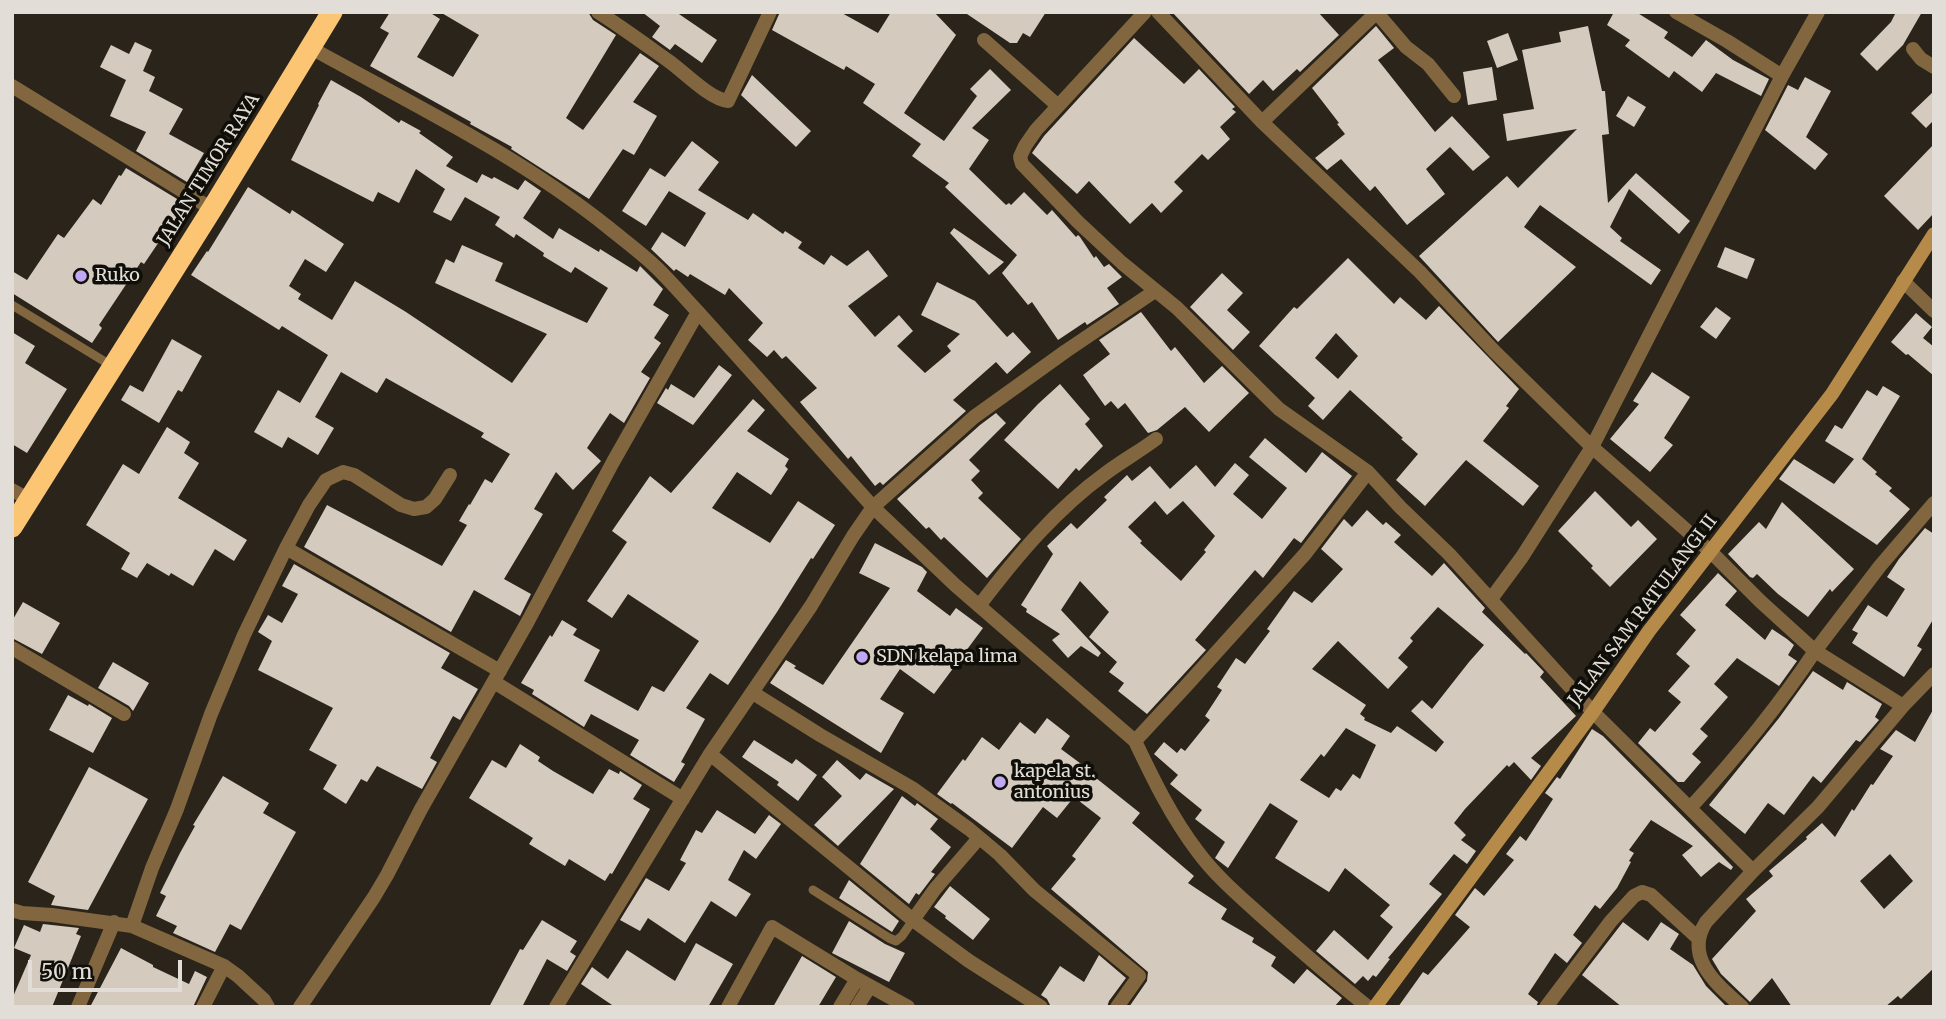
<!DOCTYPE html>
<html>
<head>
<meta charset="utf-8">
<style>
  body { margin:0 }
  #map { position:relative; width:1946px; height:1019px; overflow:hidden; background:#2a241a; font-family:Merriweather,serif }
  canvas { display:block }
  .frame { position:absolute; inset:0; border:14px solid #e2ded7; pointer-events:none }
  .scale { position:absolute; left:28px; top:960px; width:154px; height:32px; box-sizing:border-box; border:4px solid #e2ded7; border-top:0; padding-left:9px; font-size:21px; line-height:24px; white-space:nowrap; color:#e2ded7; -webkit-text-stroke:5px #100e09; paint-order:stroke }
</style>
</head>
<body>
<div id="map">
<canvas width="1946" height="1019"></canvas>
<div class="frame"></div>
<div class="scale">50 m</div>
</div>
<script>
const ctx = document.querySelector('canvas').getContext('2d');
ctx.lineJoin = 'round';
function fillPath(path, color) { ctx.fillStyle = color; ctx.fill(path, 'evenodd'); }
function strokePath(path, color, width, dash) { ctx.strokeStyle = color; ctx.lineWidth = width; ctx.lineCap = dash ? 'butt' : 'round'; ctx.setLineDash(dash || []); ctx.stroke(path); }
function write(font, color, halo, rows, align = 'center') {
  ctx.font = font + ' Merriweather,serif'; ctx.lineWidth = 7; ctx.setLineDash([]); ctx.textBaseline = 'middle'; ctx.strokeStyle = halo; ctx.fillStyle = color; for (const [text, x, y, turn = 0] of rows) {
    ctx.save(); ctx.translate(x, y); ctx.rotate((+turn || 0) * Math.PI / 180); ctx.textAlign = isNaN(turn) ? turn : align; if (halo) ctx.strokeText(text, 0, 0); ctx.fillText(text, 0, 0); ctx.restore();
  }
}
const building = new Path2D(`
  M390,12H429L440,19L417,57L453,77L479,35L440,12H588L593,20L616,35L566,118L583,130L640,53L659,66L633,102L657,116L634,155L623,149L589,199L511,149L512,147L470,124L471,122L370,66L389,33L380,28Z
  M642,12H676L717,40L702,63L675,44L670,50L652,37L660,26Z
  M780,12H840L878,33L891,12H934L956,35L904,113L944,141L977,96L970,89L990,69L1011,90L972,128L989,140L969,169L1006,205L1009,203L1011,205L1024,192L1047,215L1052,210L1076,237L1078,235L1080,237L1094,258L1096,256L1104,267L1109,264L1122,277L1107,288L1119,304L1087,325L1085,322L1058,340L1032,302L1028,305L1002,273L1017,255L945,187L949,183L912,156L921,144L863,103L875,84L846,66L844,70L772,30Z
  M964,12H1046L1030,37L1023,33L1017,43H1010Z
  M1172,12H1318L1339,35L1300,72L1297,69L1273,91L1263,80L1249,94Z
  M1614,12H1636L1668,32L1664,38L1692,57L1706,40L1733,60L1769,79L1761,96L1716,73L1702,92L1674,71L1669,78L1625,46L1630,40L1607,25Z
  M1896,12H1922L1903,45L1877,71L1860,54L1891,22Z
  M1376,26L1394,48L1378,60L1435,132L1452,116L1490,157L1473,171L1450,147L1426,169L1445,194L1407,225L1375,186L1370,191L1341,159L1327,170L1315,158L1345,134L1337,124L1339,123L1312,88Z
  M1588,26L1602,91H1605L1609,134L1602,135L1608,203L1636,173L1690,221L1679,234L1629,189L1610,227L1622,238L1620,241L1661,270L1651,285L1540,205L1524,227L1576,267L1498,342L1419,256L1507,176L1518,188L1577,129L1507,141L1503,114L1534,109L1522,50L1561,42L1559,32Z
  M1508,33L1518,60L1497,68L1487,41Z
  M1134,38L1184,84L1199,69L1235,107L1232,109L1236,112L1220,127L1230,139L1208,160L1202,154L1174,182L1183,191L1161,213L1152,203L1130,224L1089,181L1077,194L1032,153L1044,136Z
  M135,42L152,50L143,71L155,77L149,91L183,109L169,134L204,153L187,182L136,151L146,132L110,116L126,80L100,67L111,45L129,54Z
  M1492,67L1497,100L1468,105L1463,72Z
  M752,75L811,131L796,147L741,95Z
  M1805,77L1831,91L1806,137L1828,154L1815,170L1765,130L1788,85L1798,90Z
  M331,80L361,97L399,123L401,120L421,131L419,133L453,157L446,166L477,183L482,174L492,179L494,177L518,190L525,180L541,191L523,218L553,239L559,228L599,252L600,249L637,272L640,266L663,289L653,305L669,315L654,338L661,343L641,372L650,378L624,423L610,413L587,448L601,461L573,490L556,472L534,509L543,514L504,579L531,594L520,616L474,590L451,632L304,547L327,505L442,566L467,525L459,521L469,504L470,505L485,479L492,483L510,454L481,437L484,433L386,378L377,393L341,372L315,417L334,428L318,455L288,437L282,448L254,432L278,390L300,403L328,355L282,326L279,330L191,275L207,251L208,252L248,187L290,214L292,210L344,244L326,272L305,259L289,286L301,294L298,299L332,320L355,281L406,312L512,383L547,334L435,283L446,259L454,263L462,245L503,263L495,281L587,323L608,288L575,267L571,273L543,256L544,253L516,234L514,238L495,225L500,217L465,197L451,221L433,212L445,189L416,169L399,203L378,192L373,202L291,160L319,105L318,104Z
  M1934,91V120L1926,128L1911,113Z
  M1628,96L1646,107L1634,127L1616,116Z
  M692,141L719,162L698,190L748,220L753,213L783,234L785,231L802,242L798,248L824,265L831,255L847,266L868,250L888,276L848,306L875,337L899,315L913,331L897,346L925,373L951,351L947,346L960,334L921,315L937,282L975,301L1007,337L1013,332L1031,352L1007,374L996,362L953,400L966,411L883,485L880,482L875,486L851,456L848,459L800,402L817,388L786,356L782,359L774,350L767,357L748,340L763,323L729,288L725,295L690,274L688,277L676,269L674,271L651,249L662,232L685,247L706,213L669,191L646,226L622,211L650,168L665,177Z
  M1934,144V213L1918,230L1884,196Z
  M126,168L187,205L174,230L169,227L144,264L141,262L99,325L102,328L92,343L12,293V271L27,280L58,234L64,238L93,199L101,205L119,175L121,176Z
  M954,228L1004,262L989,275L950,233Z
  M1725,247L1755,259L1747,279L1717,267Z
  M1348,258L1394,304L1400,297L1426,320L1439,306L1519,389L1506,406L1509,408L1483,441L1539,486L1523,506L1466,460L1425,506L1396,480L1418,454L1401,439L1403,438L1350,390L1323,420L1308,406L1315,398L1259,346L1294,307L1297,309ZM1336,333L1358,356L1338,379L1315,358Z
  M1222,273L1243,293L1227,310L1250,332L1233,350L1190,307Z
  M1716,307L1731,318L1716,339L1700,327Z
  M1141,312L1171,351L1175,347L1204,383L1222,366L1249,393L1209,432L1185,407L1157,430L1148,433L1125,403L1118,409L1111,401L1105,406L1083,375L1110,354L1099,340Z
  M1916,313L1932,327L1923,338L1934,347V376L1908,354L1906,355L1891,342Z
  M12,332L35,346L25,363L67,389L27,453L12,444Z
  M172,339L202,356L182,392L178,390L159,423L121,400L130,385L143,392Z
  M719,365L732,375L693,425L657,403L666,388L668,390L671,384L694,398Z
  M1652,372L1690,397L1664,438L1673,445L1650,472L1610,439L1639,404L1633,401Z
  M1060,384L1090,419L1085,424L1103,446L1079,471L1076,468L1058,489L1004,440L1038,404Z
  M1883,386L1900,396L1862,459L1877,472L1875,474L1892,488L1889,491L1910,509L1877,545L1779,479L1794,459L1834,484L1854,459L1825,441L1835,425L1842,429L1867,390L1877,396Z
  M753,399L765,410L747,431L789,459L785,466L788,469L771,495L737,472L712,508L770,543L798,501L835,525L813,559L811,558L777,612L728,685L710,673L686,708L705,719L681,762L685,764L674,782L630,755L639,740L591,714L584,727L532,694L534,690L521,683L550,635L552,637L562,620L577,629L573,635L600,650L584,681L638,711L652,686L664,692L699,641L628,594L612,618L587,601L627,542L612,531L650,476L671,493Z
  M996,413L1006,423L969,460L980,471L971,480L983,493L978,498L1021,539L987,578L944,537L941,540L929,527L926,529L897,499L980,425Z
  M167,427L190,442L184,453L199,463L178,498L247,540L234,561L215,549L193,586L171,573L169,576L147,563L137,578L121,569L130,553L86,525L123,464L139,474Z
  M1265,438L1306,473L1322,452L1352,476L1301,543L1294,538L1263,578L1255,570L1195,640L1206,650L1147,714L1118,691L1124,683L1109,672L1117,662L1089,637L1109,612L1080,581L1061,610L1101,653L1098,657L1081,646L1068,658L1052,640L1060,634L1026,612L1027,609L1021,605L1053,554L1047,546L1071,523L1077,529L1107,500L1104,497L1127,475L1132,481L1150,466L1170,489L1196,465L1215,487L1235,463L1249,475L1233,494L1262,519L1287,488L1249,457ZM1155,501L1167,515L1183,501L1215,536L1204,550L1206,552L1181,581L1140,543L1142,541L1128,527Z
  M1595,491L1631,527L1638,520L1657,539L1610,587L1591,568L1593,566L1558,531Z
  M1782,502L1854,569L1832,592L1830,589L1808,617L1778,594L1757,574L1753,578L1750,577L1728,554L1759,522L1766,529Z
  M1367,510L1383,525L1386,522L1401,535L1394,542L1432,576L1444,563L1485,608L1482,612L1525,654L1526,653L1544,672L1540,677L1576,716L1531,758L1541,766L1531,780L1514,762L1509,767L1507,765L1465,809L1454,823L1466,835L1461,840L1476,851L1467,864L1454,854L1429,884L1442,894L1388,958L1390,959L1376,977L1373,975L1368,981L1363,976L1355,984L1316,951L1334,930L1368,960L1393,927L1380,916L1390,905L1345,868L1329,892L1275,858L1298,821L1270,803L1228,868L1215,858L1225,842L1195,819L1202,810L1170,784L1178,775L1154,754L1164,742L1177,753L1181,748L1185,751L1210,720L1205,716L1222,690L1217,687L1236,658L1245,664L1270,631L1267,629L1294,591L1312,603L1343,569L1321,549L1344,519L1352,527ZM1438,607L1484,645L1469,662L1432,709L1422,700L1411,711L1444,742L1436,752L1397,726L1391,733L1364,720L1365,718L1360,714L1366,705L1312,669L1338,641L1388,689L1408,667L1398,658L1413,641L1410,638ZM1346,728L1376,745L1360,779L1353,774L1341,791L1336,788L1329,798L1300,780L1321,754L1324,757Z
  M1925,528L1934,534V618L1917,646L1922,649L1904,677L1852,643L1858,633L1852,630L1868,605L1887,617L1905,589L1887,577L1899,559Z
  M875,543L922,567L927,572L917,591L950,616L956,608L983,628L934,694L900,669L880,699L904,713L881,753L770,683L786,660L796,666L794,668L823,685L890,588L859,573Z
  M294,564L450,653L441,668L478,689L460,720L453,716L430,758L437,762L422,789L377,766L367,782L361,779L346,804L323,789L337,765L309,750L333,708L258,670L272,641L258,632L268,615L282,623L298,594L282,586Z
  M1718,573L1737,591L1725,605L1765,640L1772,629L1787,639L1794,645L1788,655L1797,661L1779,686L1737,658L1714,684L1728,697L1700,729L1708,736L1692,754L1701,762L1684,782H1678L1638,743L1650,728L1655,732L1681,702L1668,691L1690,666L1676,654L1696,630L1680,615Z
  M23,602L60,623L42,654L12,638V621Z
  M113,662L149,683L133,711L129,706L98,688Z
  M1813,671L1843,690L1847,682L1882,704L1875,717L1879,720L1860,742L1856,740L1821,783L1813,776L1784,815L1768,803L1745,834L1709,805L1779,718Z
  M68,695L88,706L89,704L112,718L93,753L49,730Z
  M1934,708V968L1901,999L1898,996L1885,1007H1792L1772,978L1750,1002L1721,974L1712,959L1756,911L1746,899L1773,876L1769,871L1807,839L1806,837L1822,823L1835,837L1852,809L1854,811L1871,784L1873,785L1893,756L1880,749L1896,730L1915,742ZM1890,854L1913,881L1884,909L1860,881Z
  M1047,718L1070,736L1061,749L1092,772L1091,774L1140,813L1132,823L1194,876L1188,883L1227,909L1221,919L1254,938L1252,942L1276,957L1271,966L1294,984L1307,969L1342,998L1334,1007H1129L1147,981L1148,972L1051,889L1076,859L1072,856L1101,818L1074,797L1057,818L1043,807L1012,848L952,803L951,804L937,794L963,759L965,761L982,737L999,750L1020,722L1035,734Z
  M1592,729L1603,736L1733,867L1731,870L1719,862L1701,877L1682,855L1693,846L1651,820L1629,850L1634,853L1629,861L1631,862L1617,888L1600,909L1595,905L1573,935L1582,943L1567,963L1555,953L1528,994L1538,1002L1536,1007H1398L1423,972L1428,975L1470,927L1455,915L1475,888L1484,896L1514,860L1506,854L1520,836L1526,841L1553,799L1545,793L1557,777L1560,779Z
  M754,740L792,764L796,759L817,775L798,801L777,785L779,782L742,757Z
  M520,744L540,757L538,761L553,771L593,794L609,769L619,774L620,771L642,785L633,799L650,809L612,874L610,873L605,881L569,859L565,866L529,844L533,838L469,798L492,760L506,768Z
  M837,760L860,780L866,773L894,789L838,846L814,825L842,796L822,777Z
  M89,767L148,799L88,910L51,905L55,896L28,882Z
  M223,776L269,803L263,813L296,832L241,930L230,924L215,952L173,933L177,926L156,916L166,896L160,893L180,853L195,826L193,825Z
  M902,796L915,806L917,803L938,819L930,829L951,847L931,872L935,874L919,895L916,893L909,904L860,864Z
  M717,810L755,834L769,815L781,824L756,859L744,850L728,880L751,894L736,917L711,901L685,943L648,918L640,931L620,920L646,878L669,891L686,863L680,860L696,830L702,833Z
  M849,880L899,921L892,932L839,898Z
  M950,886L990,919L973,940L945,918L946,916L934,907Z
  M542,920L577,941L570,952L576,956L567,971L547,959L522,1007H489L520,949L523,950Z
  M849,921L885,944L905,953L889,982L832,953Z
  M1623,922L1648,941L1661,922L1679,934L1670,949L1693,965L1706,986L1727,1007H1622L1582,975Z
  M43,924L79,928L76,934L81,936L52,1007H12V999L31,955L14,948L24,925L40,932Z
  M696,943L733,964L708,1007H615L581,984L592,967L608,979L627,950L675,981Z
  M121,948L153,965V967L189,984L195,971L207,977L193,1007H90Z
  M1099,955L1126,978L1109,1001L1107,1007H1051L1047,999L1041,995L1060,966L1084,982Z
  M802,956L836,977L818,1007H773Z`);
const lane = new Path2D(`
  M12,305L112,366
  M813,890L889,938L896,941L902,936L913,920`);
const street = new Path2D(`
  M598,12C623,28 646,45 670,62C685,73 710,99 728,101L770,12
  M1145,12L1036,130L1025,146L1020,157L1022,164L1078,222L1122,263L1177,308L1279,409L1368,472L1400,507L1449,554L1593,712L1753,871
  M1158,12L1262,122L1420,272L1495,352L1592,447L1710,551L1760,601L1815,651C1778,707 1736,758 1690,808
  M1676,12L1727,41L1782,76
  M1377,13L1406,47L1428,64L1454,96
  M984,40L1057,105
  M1913,49L1921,59L1934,67
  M12,86L212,209
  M1262,122L1377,12
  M1903,281L1934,311
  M698,312L873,507L955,585L1135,741C1153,779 1172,818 1198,852C1215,875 1237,894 1258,913C1294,945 1330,977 1368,1007
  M12,490L30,500
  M286,548L500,671
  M1491,599L1522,557L1592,447L1782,76L1818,12
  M979,606C1016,557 1056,509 1106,473C1122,461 1140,451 1156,439
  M12,648L124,714
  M494,682L683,799
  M753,693L820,735L912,788L969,829L1000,855L1034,890L1139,976L1117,1007
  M1903,706L1815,651L1880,566L1934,503
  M1135,741L1186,686L1305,554L1368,472
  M710,754L913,920L969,961L1041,1007
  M12,910L22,913L52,915L132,926L224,966L238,976L264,1000L268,1007
  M913,920L935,889L979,838
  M132,926L152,868L177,809L211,714L244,635L286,548L309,505L326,480L343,472L354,475L401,505L414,509L426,507L435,499L450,475
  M78,1007L114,922
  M203,1007L224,966
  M300,1007L374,897L387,875L421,809L527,623L613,462L698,312C685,298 672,283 658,269C643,254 625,241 609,228C518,155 412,104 311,48
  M556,1007L710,754L811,606L853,536L873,507L974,417L1066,351L1155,291
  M728,1007L772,927L857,979L908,1007
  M840,1007L857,979
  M857,1007L870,986
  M1546,1007L1611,921L1634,896L1642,892L1651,895L1699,939
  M1742,1007C1718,985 1683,958 1706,922L1753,871L1818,807L1903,706L1934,674`);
const secondary = new Path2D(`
  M1375,1007L1593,712L1649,631L1832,394L1934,234`);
const highway = new Path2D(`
  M12,527L212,209L332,12`);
const markers = [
  [81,276,7,"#c1a8f3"],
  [862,657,7,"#c1a8f3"],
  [1000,782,7,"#c1a8f3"]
];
const streetNames = [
  ["JALAN TIMOR RAYA",209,170,-58],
  ["JALAN SAM RATULANGI II",1643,611,-53]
];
const poiNames = [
  ["Ruko",95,276],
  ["SDN kelapa lima",876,657],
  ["kapela st.",1014,772],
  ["antonius",1014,793]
];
fillPath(building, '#d4cbbe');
strokePath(lane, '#81663f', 9);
strokePath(street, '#81663f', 14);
strokePath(secondary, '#b68b49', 14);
strokePath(highway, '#fbc574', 21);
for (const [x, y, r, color] of markers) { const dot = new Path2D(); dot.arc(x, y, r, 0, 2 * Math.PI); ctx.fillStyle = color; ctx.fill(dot); strokePath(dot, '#100e09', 2.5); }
write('18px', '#e2ded7', '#100e09', streetNames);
write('18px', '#e2ded7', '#100e09', poiNames, 'left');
</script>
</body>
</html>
